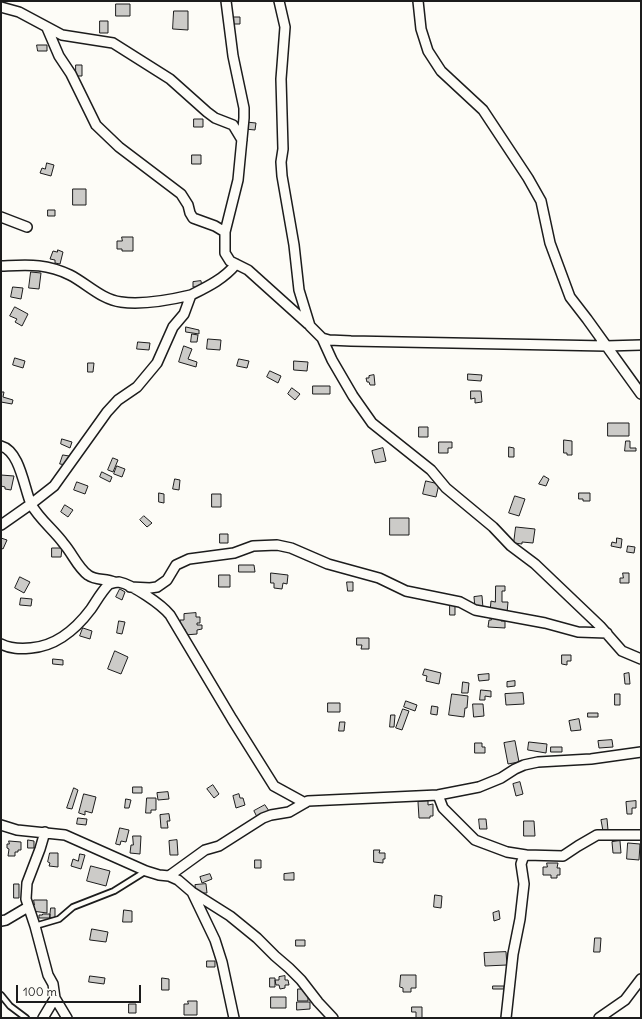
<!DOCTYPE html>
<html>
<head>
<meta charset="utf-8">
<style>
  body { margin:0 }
  #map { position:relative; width:642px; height:1019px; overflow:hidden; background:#fdfcf7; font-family:Delius,sans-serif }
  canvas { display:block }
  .frame { position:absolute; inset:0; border:2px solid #1c1c1c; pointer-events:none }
  .scale { position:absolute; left:16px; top:985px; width:125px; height:18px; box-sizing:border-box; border:2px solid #1c1c1c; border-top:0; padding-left:5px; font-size:12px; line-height:14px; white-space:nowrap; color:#1c1c1c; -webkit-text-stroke:3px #fdfcf7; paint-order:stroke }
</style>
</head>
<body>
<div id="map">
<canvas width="642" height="1019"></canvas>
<div class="frame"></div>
<div class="scale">100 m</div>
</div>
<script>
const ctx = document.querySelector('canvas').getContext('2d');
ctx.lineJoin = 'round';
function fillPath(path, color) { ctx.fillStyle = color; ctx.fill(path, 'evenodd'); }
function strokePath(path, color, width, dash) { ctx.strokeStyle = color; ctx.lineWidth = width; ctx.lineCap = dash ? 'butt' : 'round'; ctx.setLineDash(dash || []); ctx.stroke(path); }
const building = new Path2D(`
  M116,4H130V16H116Z
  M174,11H188V30L173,29Z
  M233,17H240V24H233Z
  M100,21H108V33H100Z
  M37,45H47V51H38Z
  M76,65H82V76H76Z
  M194,119H203V127H194Z
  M246,122L256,123L255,130L245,129Z
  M192,155H201V164H192Z
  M47,163L54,165L51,176L40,173L42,168L45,169Z
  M73,189H86V205H73Z
  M48,210H55V216H48Z
  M122,237H133V251H122V249H117V241H122Z
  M58,250L63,252L60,264L55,263V260L50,259L53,251L57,252Z
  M31,272L41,273L39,289L29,288Z
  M201,281L202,287H193V282Z
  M13,287L23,288L21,299L11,297Z
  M15,307L28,314L22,326L15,322L17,319L10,316Z
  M186,327L199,330V334L186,332Z
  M192,334L198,335L197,342H191Z
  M208,339L221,340L220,350L207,349Z
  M138,342L150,343L149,350L137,349Z
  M184,346L192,349L188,359L197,362L196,367L179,362Z
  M15,358L25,361L23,368L13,365Z
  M239,359L249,361L247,368L237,366Z
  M294,361L308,362L307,371L294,370Z
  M88,363H94L93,372H88Z
  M270,371L281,376L278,383L267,377Z
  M468,374L482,375L481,381L468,380Z
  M374,375L375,385H370L369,382H367L366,378H369V376Z
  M313,386H330V394H313Z
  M292,388L300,394L295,400L288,394Z
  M471,391H481L482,402L475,403V398L471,399Z
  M1,392H4L3,397L13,400L12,404L1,402Z
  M608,423H629V436H608Z
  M419,427H428V437H419Z
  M62,439L72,442L70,448L61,444Z
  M564,440L572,441V455H567V453H564Z
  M626,441H630V448H636V451H625Z
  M439,442H452V448H448V453H439Z
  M509,447L514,448V457H509Z
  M383,448L386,461L375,463L372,451Z
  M63,455L69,456L66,465L60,464Z
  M113,458L118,460L113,472L108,470Z
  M117,466L125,469L122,477L114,474Z
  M102,472L112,477L110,482L100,477Z
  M1,475L14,476L11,490L5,489V487L1,486Z
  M544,476L549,479L546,486L539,484Z
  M175,479L180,480L179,490L173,489Z
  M426,481L439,484L436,497L423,494Z
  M77,482L88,486L85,494L74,490Z
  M159,493L164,494V503L159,502Z
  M579,493H590V501H583V499H579Z
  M212,494H221V507H212Z
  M515,496L525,499L519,516L509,513Z
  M65,505L73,510L68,517L61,512Z
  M144,516L152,523L147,527L140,520Z
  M390,518H409V535H390Z
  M516,527L535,529L533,543L522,542V544L514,543Z
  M220,534H228V543H220Z
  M1,538L7,540L3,549L1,548Z
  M617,538L622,539L621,548L611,546L612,542L616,543Z
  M628,546L635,547L634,553L627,552Z
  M52,548H62L61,557H52Z
  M239,565H254L255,572H239Z
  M271,573L288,575L287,584L283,583L282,589L274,588V583H271Z
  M623,573H629V583H620V578H623Z
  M219,575H230V587H219Z
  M20,577L30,582L24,593L15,588Z
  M347,582H353V591H348Z
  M496,586H505V591H502V602H508L507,613L490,612L491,601L495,602Z
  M120,589L125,592L122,600L116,597Z
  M482,596L483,608H475L474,597Z
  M21,598L32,599L31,606L20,605Z
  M450,604L455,605V615H450Z
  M196,613V617H200V623H197V625H202V629L197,630V634L185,635V629H180V620H184V614Z
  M491,616L501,617V621H505V628L488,627L489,620H491Z
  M119,621L125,622L122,634L117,633Z
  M83,628L92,631L90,639L80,636Z
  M357,638H369V649H361L362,645H357Z
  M115,651L128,657L121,674L108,669Z
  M562,655H571V661H567V665L562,664Z
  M53,659L63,660V665L53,664Z
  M425,669L441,673L439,684L426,681L427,676L423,675Z
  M629,673L630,684H625L624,674Z
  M489,674V680L479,681L478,675Z
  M515,681V686L507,687V682Z
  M463,682L469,683L468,693H462Z
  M481,690L491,691V697L485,696V700H480Z
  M523,693L524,704L506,705L505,694Z
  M452,694L468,696L467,708H465L464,717L449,715Z
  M615,694H620V705H615Z
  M406,701L417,705L415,711L404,707Z
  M328,703H340V712H328Z
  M473,704H483L484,716L474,717Z
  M432,706L438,707L437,715L431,714Z
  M403,709L409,711L402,730L396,728Z
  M588,713H598V717H588Z
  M391,715H395L394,727H390Z
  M579,719L581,730L571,731L569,721Z
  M340,722H345L344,731H339Z
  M612,740L613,747L599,748L598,741Z
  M515,741L519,762L508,764L504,743Z
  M529,742L547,744L546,753L528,750Z
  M475,743H482V747H485V753H475Z
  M551,747H562V752H551Z
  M520,782L523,794L516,796L513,784Z
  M213,785L219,794L214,798L207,789Z
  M133,787H142V793H133Z
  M74,788L78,790L72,809L67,808Z
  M168,792L169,799L158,800L157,793Z
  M84,794L96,797L92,813L85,811V815L79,813Z
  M239,794L240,798H243L245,805L236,808L233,796Z
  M147,798H156V810H151V813H146Z
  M126,799L131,800L129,808H125Z
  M428,801V805L433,804V816H430V818H419L418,802Z
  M636,801V808H632V814H627L626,802Z
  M265,805L269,811L257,817L254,811Z
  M169,814L170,821H167L168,828H161L160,815Z
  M78,818L87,819L86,825L77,824Z
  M479,819H486L487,829H480Z
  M607,819L608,830L603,831L601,820Z
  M524,821H534L535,836H524Z
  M120,828L129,830L126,842L121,841L120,845L116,844Z
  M133,836H141L140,854L130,853L131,845H133Z
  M28,840L34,841V848H28Z
  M177,840L178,855H170L169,841Z
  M9,841L21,842V850H18V852H15V856H8L9,849L7,848V844H9Z
  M620,841L621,853H613L612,842Z
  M628,843L640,844L639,860L627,859Z
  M374,850H380L379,853H385V859H383V863L374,862Z
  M50,853H58V867L49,866L50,863L48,862Z
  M80,854L85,855L81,869L71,866L73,859L78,861Z
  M255,860H261V868H255Z
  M547,863H558L557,868H560V875H557V878H551V875H543V867H547Z
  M91,866L110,871L106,886L87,881Z
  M294,873V880H284V874Z
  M210,874L212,879L202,883L200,877Z
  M14,884H19V898H14Z
  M206,884L207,893H196L195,885Z
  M435,895L442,896L441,908L434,907Z
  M34,900H47V913L32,911V905H34Z
  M51,908H55V918H50Z
  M124,910L132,911V922H123Z
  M499,911L500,919L494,921L493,913Z
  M43,914H50V918H39V915H42Z
  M92,929L108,932L106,942L90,940Z
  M595,938H601L600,952H594Z
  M296,940H305V946H296Z
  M506,952L507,965L485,966L484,953Z
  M207,961H215V967H207Z
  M401,975H416V988H411V992H403V988L400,987Z
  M90,976L105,978L104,984L89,982Z
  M285,976V980H288L289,985H285V988L280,989L279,985H276L275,980H279V977Z
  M162,978L169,979V990H162Z
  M270,978H275V987H270Z
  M493,986H504V989H493Z
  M298,989H308V1001H298Z
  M271,997H286V1008H271Z
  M188,1001H197V1015H184V1004H188Z
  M297,1002H310V1009L297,1010Z
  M129,1004H136V1013H129Z
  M412,1007H422V1018H416V1012H412Z`);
const service = new Path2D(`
  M35,926L59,919L73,907L114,891L146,871
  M1,995L10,1006L26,1018`);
const minor = new Path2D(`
  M226,1L233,56L244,108V118L238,180L225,232V253L230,261L248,270L308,324
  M279,1L285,27L281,79L283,149L281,162L282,176L294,245L299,290L310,326L322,338L329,340L351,341L606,346L641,345
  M418,1L421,29L428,51L441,71L483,110L528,178L541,201L550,243L570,297L587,319L641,394
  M1,7L19,12L62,35L113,43L170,79L207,112L215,118L233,125L242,140
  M47,28L59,56L71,74L96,125L119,147L181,194L188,205L190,213L193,218L215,226L225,232
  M1,217L27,227
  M1,266C28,265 45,263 70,275C86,283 102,300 121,302C142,305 170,300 191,295
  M322,338L332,360L353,396L372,423L431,470L446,488L493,527L511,546L535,564L600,626L622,651L641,659
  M1,446C20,451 24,488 31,504C39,519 54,530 64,544C72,553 78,568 88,575C96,581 106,578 114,582
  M1,525L31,504L54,486L107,412L118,400L137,387L157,363L173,327L184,314L191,295C207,287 224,279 236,264
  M130,587L150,588L157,587L167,580L176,565L189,559L234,553L253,546L277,545L291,548L328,564L379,578L406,591L460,602L475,610L545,623L578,632L607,633
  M1,644C11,649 20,649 31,648C57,646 76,629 91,609C97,600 102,591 109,584C112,583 115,582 119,582C133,585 161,604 170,615L232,719L274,786L305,803
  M438,795L443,808L475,840L507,852L526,855
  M1,825L17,830L65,835L146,871L159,875L169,876L178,880L192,892L230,916L257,938L275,956L289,968L301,980L318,1002L333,1018
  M45,832L40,849L27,883L26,899L35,926L48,975L53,984L55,998L67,1018
  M169,876L205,850L219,846L263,818L271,815L289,812L308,801L438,795L479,787L501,778L515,769L524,765L538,762L591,759L641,752
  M192,892L215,940L222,962L234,1018
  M1,921L6,920L28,907
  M43,1018L55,998
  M506,1018L513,954L520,919L524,884L521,864L523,858L526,855L563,856L578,846L597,835H641
  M599,1018L625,1000L641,979`);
fillPath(building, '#cccbc8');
strokePath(building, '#1c1c1c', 1);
strokePath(service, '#1c1c1c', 8);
strokePath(minor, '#1c1c1c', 12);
strokePath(service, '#fdfcf7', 4.5);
strokePath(minor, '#fdfcf7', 9);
</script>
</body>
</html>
